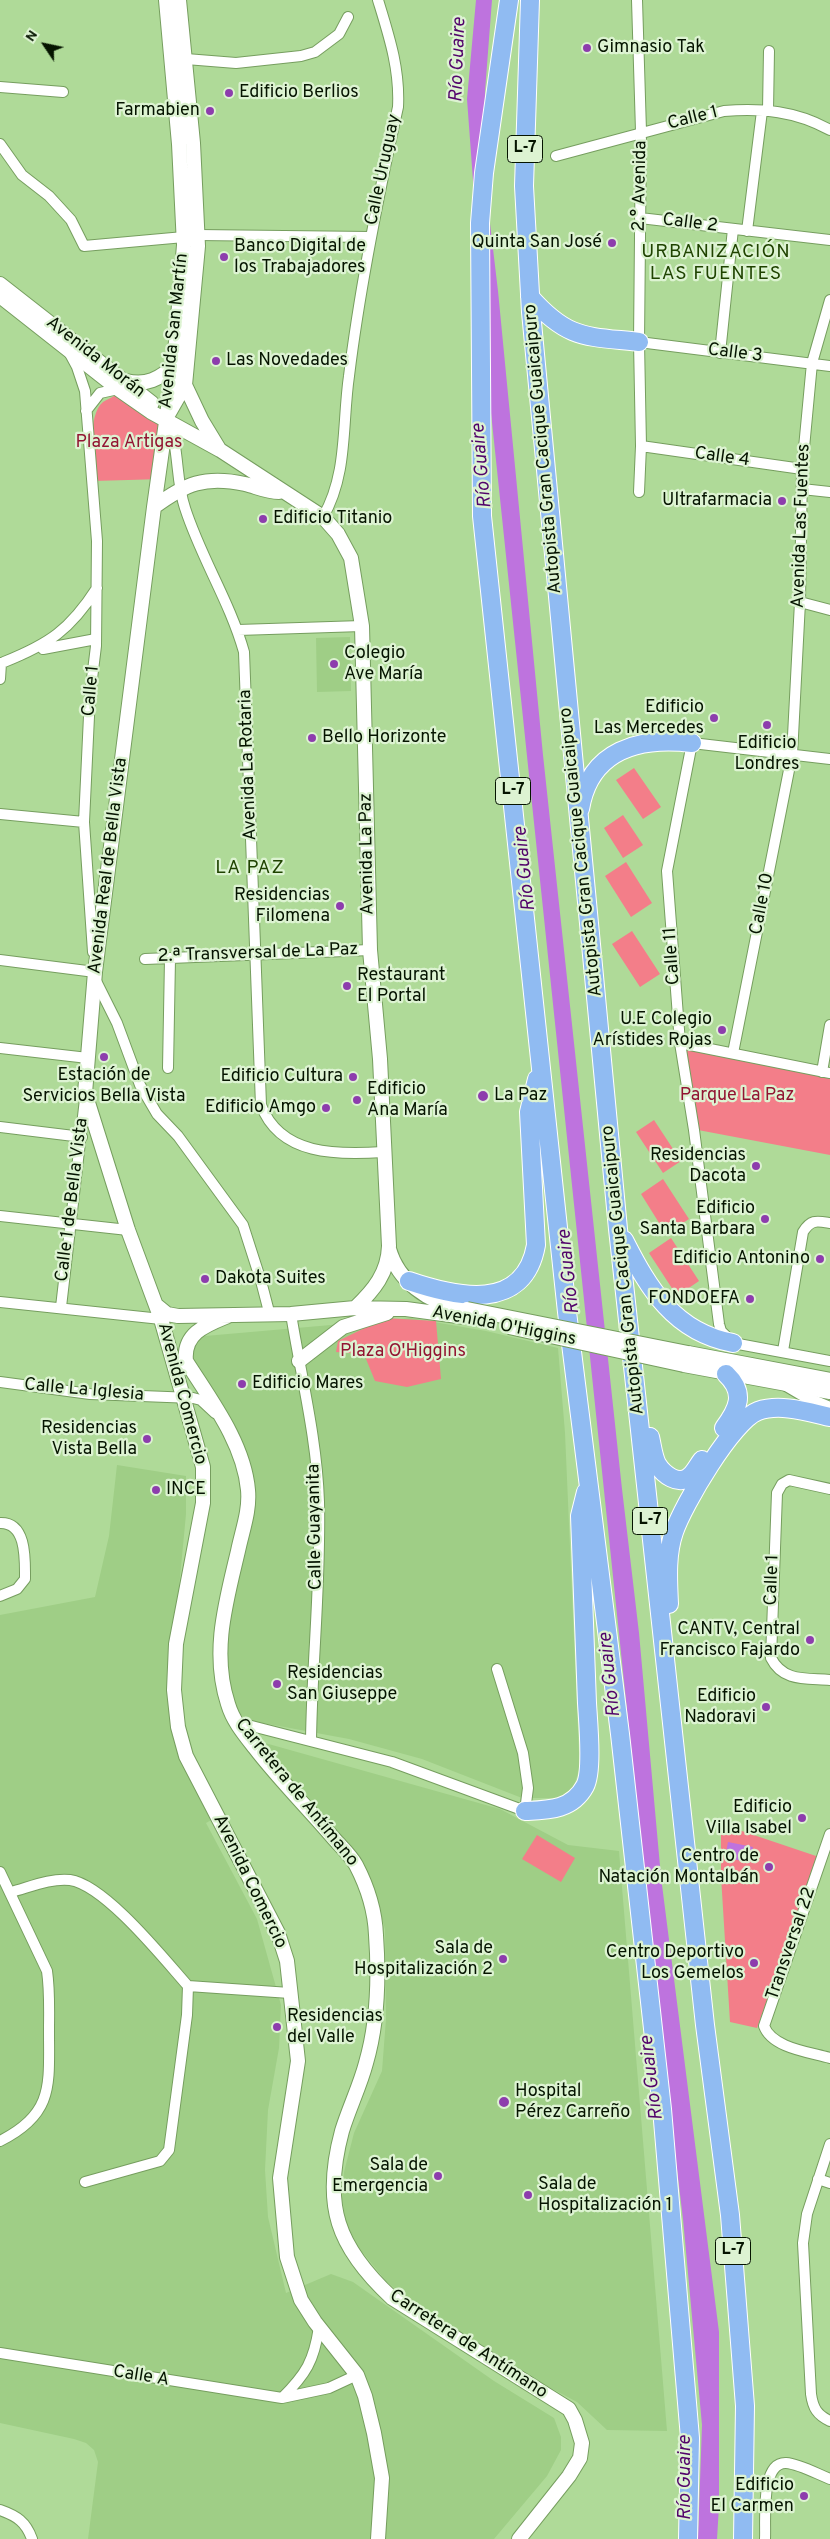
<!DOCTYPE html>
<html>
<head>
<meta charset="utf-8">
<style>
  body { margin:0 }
  #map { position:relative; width:830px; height:2539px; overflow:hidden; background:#afda98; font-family:Overpass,sans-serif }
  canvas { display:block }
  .north { position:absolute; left:20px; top:20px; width:50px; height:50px; -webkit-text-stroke:4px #ddf3d2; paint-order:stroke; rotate:304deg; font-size:14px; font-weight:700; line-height:20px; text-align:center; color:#051400 }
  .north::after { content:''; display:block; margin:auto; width:18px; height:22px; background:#051400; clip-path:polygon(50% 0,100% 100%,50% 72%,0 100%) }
</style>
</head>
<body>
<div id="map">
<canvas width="830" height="2539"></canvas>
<div class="north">N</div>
</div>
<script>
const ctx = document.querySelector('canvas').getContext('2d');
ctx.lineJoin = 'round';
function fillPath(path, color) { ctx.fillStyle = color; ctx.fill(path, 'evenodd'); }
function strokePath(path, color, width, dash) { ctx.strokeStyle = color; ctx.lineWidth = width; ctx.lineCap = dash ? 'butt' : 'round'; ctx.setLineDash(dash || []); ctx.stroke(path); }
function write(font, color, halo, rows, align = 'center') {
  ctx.font = font + ' Overpass,sans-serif'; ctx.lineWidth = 4.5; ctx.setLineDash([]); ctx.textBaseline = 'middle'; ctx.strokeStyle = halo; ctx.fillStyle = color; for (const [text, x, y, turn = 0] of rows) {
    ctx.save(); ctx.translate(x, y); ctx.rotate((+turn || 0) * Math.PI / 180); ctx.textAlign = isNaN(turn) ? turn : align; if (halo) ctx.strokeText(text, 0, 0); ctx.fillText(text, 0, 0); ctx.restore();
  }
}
const built = new Path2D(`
  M350,637L351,691L317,692L316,638Z
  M411,1318L486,1331L558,1348L565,1433L579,1753V1770L574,1786L566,1794L558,1798H522L422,1759L349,1739L252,1721L241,1715L233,1700L224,1651L253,1492L190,1355L199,1339L205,1336Z
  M117,1465L186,1476V1514L169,1694L213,1819L206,1823L257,1919L281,2005L279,2048L268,2110L265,2170L268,2217L286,2293L331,2274L353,2282L494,2381L554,2418L561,2437V2450L547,2476L494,2539H88L98,2462L94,2450L86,2443L74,2439L0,2423V1615L95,1597L109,1536Z
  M265,1743L500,1809L568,1845L619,1851L667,2431L607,2430L577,2402L526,2375L410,2302L386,2281L358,2247L346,2223L342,2198L344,2172L354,2133L382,2071L386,2019L385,1929L369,1875L261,1750Z`);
const green = new Path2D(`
  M114,396H123L169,426L163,479L93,481C93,461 87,415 103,402C106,400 111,398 114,396Z
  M634,768L661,807L643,819L616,780Z
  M623,815L643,845L623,858L604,828Z
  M626,862L652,903L631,917L605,876Z
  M632,931L660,974L640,987L612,944Z
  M683,1044L830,1074V1155L698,1130Z
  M654,1120L681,1161L663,1173L636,1132Z
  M663,1179L689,1219L666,1234L641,1194Z
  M671,1238L699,1281L677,1296L649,1253Z
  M385,1318L436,1321L441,1379L407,1387L375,1381L364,1354L336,1352L338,1341Z
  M721,1824L819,1857L757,2028L730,2022L721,1876Z
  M537,1835L575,1858L561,1882L522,1859Z`);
const water = new Path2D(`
  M476,0H492L485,91L484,173L498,291L543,755L622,1489L639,1633L661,1877L719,2332V2506L717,2539H698L702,2425L683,2219L663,2053L488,384L467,99Z
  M728,1842L753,1847L750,1863L725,1857Z`);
const minor = new Path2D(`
  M637,0L641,131L639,342L641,446L639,492
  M186,59L236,63L301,56L315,52L339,34L348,17
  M0,87L63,92
  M768,110L769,51
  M0,144L22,175L49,196L71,220L84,246L184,237
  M556,156L724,111C762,108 796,111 830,130
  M640,218L830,240
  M747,231L762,111
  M198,235L369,237
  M639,342L830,366
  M720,353L733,229
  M70,354L77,367L85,391L97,541L96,646L90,695L84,822L93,952
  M86,411L100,393L118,389
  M167,419C180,446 175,479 185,508C201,558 230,602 244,652L261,1105C280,1156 338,1155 383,1152
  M641,446L802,469
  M802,489L830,492
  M323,517C348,474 342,424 349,376C360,286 378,197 398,107C400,69 389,36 378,0
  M800,602L830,610
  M238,630L362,626
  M43,649L96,639
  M4,662C49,644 70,630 97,588
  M0,679L1,663
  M830,759L692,743L667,871L680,1043L694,1130L719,1324L721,1331L733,1343L830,1361
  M0,814L84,822
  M145,959L370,950
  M0,960L95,972L94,967
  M95,979L117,1023L140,1085L157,1114L178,1136L243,1225L261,1281L268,1308L267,1315
  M680,1043L830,1073
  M0,1048L88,1058
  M733,1053L792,755L800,602L802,469L812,363L830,300
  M168,1068L170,959
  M822,1072L830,1025
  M0,1127L82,1137
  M0,1216L128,1230
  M0,1302L161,1319
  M61,1307L85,1099
  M291,1314C301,1376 317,1439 319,1502C321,1582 312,1661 311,1741
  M783,1351L803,1232C811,1219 817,1221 830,1223
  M0,1382L90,1394L193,1398L201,1400L215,1413
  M786,1386L803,1396L830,1407
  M830,1489L789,1480L782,1484L777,1493L771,1658C783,1682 806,1678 830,1680
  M0,1523C27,1522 25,1560 25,1579L17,1589L0,1596
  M236,1722L392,1762L525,1811L528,1788L523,1753L497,1669
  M830,1834L764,2026C772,2048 809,2052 830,2058
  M0,1872L47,1971C50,1991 49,2011 49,2032C49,2085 54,2114 0,2141
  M11,1892C30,1887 50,1878 70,1880C105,1885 164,1959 188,1986L290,1993
  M830,2144L807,2214L803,2243L811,2394C813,2408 817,2415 830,2421
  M818,2179L830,2183
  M85,2182L160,2161L169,2150L187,2015L188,1986
  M0,2353L282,2398L329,2388L357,2375
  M282,2398C306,2374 314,2361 319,2327
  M0,2510C17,2516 26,2522 32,2539
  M765,2539C766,2521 760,2462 786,2463C800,2464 817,2474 830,2479`);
const secondary = new Path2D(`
  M166,0L179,144L184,245L174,365L154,507L95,972L85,1093L128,1230L161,1319L203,1467V1503L176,1644L174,1690L178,1727L186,1756L278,1933L287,1961L298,2061L280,2178L287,2257L301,2300L315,2322L357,2375L365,2396L374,2433L382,2478L378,2539
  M0,284L152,403
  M0,296L118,389L151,412L220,450L323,517L338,534L351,558L362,626L370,950L380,1059L389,1246C388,1273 374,1290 355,1308
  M126,381C146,386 160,379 174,365
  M185,385L202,421L219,449
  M169,413L185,385L198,246L193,143L179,0
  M154,507C185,484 205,475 245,484C257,487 267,492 279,492
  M389,1249C398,1281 428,1303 461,1308
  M156,1305L167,1314L178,1316L291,1314L355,1308L406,1309L465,1317
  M228,1316C206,1325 183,1333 186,1361C210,1399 244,1443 248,1490C250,1511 242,1531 238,1551C226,1602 211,1652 228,1704C233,1721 244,1734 255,1748C278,1778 305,1805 330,1834C338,1844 350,1854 356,1865C367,1886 375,1911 376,1935C379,1977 378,2022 366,2063C360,2086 349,2108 342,2131C322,2205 337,2247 392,2298L569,2409L575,2420L582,2443L580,2458L569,2476L519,2539
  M688,1353L830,1380
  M299,1361L343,1327L387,1313
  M684,1365L830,1392`);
const motorway = new Path2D(`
  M509,0L484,173L480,223L482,516L567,1312L620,1734L662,2109L690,2438L688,2539
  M530,0L524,186L531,312L618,1229L705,2025L730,2215L745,2406L743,2539
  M530,297C568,340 586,336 639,342
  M580,809C590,749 640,737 692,743
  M624,1240C649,1289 674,1332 733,1343
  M409,1281C456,1297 524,1313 536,1245L529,1112L537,1079
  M724,1428C738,1409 746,1393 726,1374
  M650,1437C652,1445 653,1456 657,1464C663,1474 679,1487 690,1476C695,1472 698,1465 702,1460
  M669,1604C668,1581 666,1555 674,1532C683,1505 733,1420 758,1411C780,1403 808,1412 830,1417
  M525,1811C549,1810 572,1810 585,1786C593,1771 588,1721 587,1703C585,1640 582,1578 580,1516L586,1492`);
const secondaryBridge = new Path2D(`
  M467,1309L688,1353
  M509,1327L684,1365`);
const markers = [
  [587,48,5,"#8d3dad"],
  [229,93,5,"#8d3dad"],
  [210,111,5,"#8d3dad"],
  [612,243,5,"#8d3dad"],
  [224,257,5,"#8d3dad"],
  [216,361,5,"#8d3dad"],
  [782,501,5,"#8d3dad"],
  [263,519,5,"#8d3dad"],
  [334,664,5,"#8d3dad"],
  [714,718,5,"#8d3dad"],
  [767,725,5,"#8d3dad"],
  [312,738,5,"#8d3dad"],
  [340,906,5,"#8d3dad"],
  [347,986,5,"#8d3dad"],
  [722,1030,5,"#8d3dad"],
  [104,1057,5,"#8d3dad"],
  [353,1077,5,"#8d3dad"],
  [483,1096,6,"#8d3dad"],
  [357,1100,5,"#8d3dad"],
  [326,1108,5,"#8d3dad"],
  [756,1166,5,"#8d3dad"],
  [765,1219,5,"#8d3dad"],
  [820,1259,5,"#8d3dad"],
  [205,1279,5,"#8d3dad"],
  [750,1299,5,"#8d3dad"],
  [242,1384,5,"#8d3dad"],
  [147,1439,5,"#8d3dad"],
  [156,1490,5,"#8d3dad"],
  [810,1640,5,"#8d3dad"],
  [277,1684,5,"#8d3dad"],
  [766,1707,5,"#8d3dad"],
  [802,1818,5,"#8d3dad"],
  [769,1867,5,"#8d3dad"],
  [503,1959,5,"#8d3dad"],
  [754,1963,5,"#8d3dad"],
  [277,2027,5,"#8d3dad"],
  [504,2102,6,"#8d3dad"],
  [438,2176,5,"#8d3dad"],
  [528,2195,5,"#8d3dad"],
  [804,2496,5,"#8d3dad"]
];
const shields = [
  [525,149,35],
  [513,791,35],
  [650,1521,35],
  [733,2251,35]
];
const shieldNames = [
  ["L-7",525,149],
  ["L-7",513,791],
  ["L-7",650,1521],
  ["L-7",733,2251]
];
const poiNames = [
  ["Gimnasio Tak",597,48,"left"],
  ["Edificio Berlios",239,93,"left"],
  ["Farmabien",200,111],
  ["Quinta San José",602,243],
  ["Banco Digital de",234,247,"left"],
  ["los Trabajadores",234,268,"left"],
  ["Las Novedades",226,361,"left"],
  ["Ultrafarmacia",772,501],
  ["Edificio Titanio",273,519,"left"],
  ["Colegio",344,654,"left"],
  ["Ave María",344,675,"left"],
  ["Edificio",704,708],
  ["Las Mercedes",704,729],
  ["Bello Horizonte",322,738,"left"],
  ["Edificio",767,744,"center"],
  ["Londres",767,765,"center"],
  ["Residencias",330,896],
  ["Filomena",330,917],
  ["Restaurant",357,976,"left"],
  ["El Portal",357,997,"left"],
  ["U.E Colegio",712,1020],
  ["Arístides Rojas",712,1041],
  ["Estación de",104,1076,"center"],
  ["Servicios Bella Vista",104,1097,"center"],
  ["Edificio Cultura",343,1077],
  ["Edificio",367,1090,"left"],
  ["Ana María",367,1111,"left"],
  ["La Paz",494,1096,"left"],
  ["Edificio Amgo",316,1108],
  ["Residencias",746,1156],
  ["Dacota",746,1177],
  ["Edificio",755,1209],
  ["Santa Barbara",755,1230],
  ["Edificio Antonino",810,1259],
  ["Dakota Suites",215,1279,"left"],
  ["FONDOEFA",740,1299],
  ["Edificio Mares",252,1384,"left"],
  ["Residencias",137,1429],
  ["Vista Bella",137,1450],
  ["INCE",166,1490,"left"],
  ["CANTV, Central",800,1630],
  ["Francisco Fajardo",800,1651],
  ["Residencias",287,1674,"left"],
  ["San Giuseppe",287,1695,"left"],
  ["Edificio",756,1697],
  ["Nadoravi",756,1718],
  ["Edificio",792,1808],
  ["Villa Isabel",792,1829],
  ["Centro de",759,1857],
  ["Natación Montalbán",759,1878],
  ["Sala de",493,1949],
  ["Hospitalización 2",493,1970],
  ["Centro Deportivo",744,1953],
  ["Los Gemelos",744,1974],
  ["Residencias",287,2017,"left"],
  ["del Valle",287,2038,"left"],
  ["Hospital",515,2092,"left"],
  ["Pérez Carreño",515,2113,"left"],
  ["Sala de",428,2166],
  ["Emergencia",428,2187],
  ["Sala de",538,2185,"left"],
  ["Hospitalización 1",538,2206,"left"],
  ["Edificio",794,2486],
  ["El Carmen",794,2507]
];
const streetNames = [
  ["Calle 1",693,119,-14],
  ["Calle Uruguay",384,170,-78],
  ["2.° Avenida",641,186,-89],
  ["Calle 2",690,224,7],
  ["Avenida San Martín",175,331,-84],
  ["Calle 3",735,354,7],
  ["Avenida Morán",95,358,38],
  ["Autopista Gran Cacique Guaicaipuro",544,449,-95],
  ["Calle 4",722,458,8],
  ["Avenida Las Fuentes",802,526,-88],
  ["Calle 1",92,691,-85],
  ["Avenida La Rotaria",249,765,-92],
  ["Autopista Gran Cacique Guaicaipuro",582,852,-96],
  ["Avenida La Paz",368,854,-91],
  ["Avenida Real de Bella Vista",109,866,-83],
  ["Calle 10",763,904,-79],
  ["2.ª Transversal de La Paz",258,954,-2],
  ["Calle 11",673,956,-94],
  ["Calle 1 de Bella Vista",73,1200,-83],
  ["Autopista Gran Cacique Guaicaipuro",624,1270,-96],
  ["Avenida O'Higgins",504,1327,11],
  ["Calle La Iglesia",84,1391,5],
  ["Avenida Comercio",181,1394,75],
  ["Calle Guayanita",316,1527,-91],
  ["Calle 1",773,1580,-88],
  ["Carretera de Antímano",296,1793,51],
  ["Avenida Comercio",249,1882,64],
  ["Transversal 22",792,1944,-71],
  ["Carretera de Antímano",468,2345,33],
  ["Calle A",141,2377,9]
];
const parkNames = [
  ["Plaza Artigas",129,443],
  ["Parque La Paz",737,1096],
  ["Plaza O'Higgins",403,1352]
];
const waterNames = [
  ["Río Guaire",459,60,-88],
  ["Río Guaire",483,466,-95],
  ["Río Guaire",526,869,-96],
  ["Río Guaire",570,1272,-96],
  ["Río Guaire",611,1675,-96],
  ["Río Guaire",653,2078,-97],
  ["Río Guaire",686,2478,-90]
];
const neighbourhoodNames = [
  ["URBANIZACIÓN",716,253],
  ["LAS FUENTES",716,275],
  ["LA PAZ",250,869]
];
fillPath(built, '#9fce86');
fillPath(green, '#f37e89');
fillPath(water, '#be73de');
strokePath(minor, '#769e5f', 12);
strokePath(secondary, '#769e5f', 16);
strokePath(motorway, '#fff', 20);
strokePath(minor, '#fff', 10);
strokePath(secondary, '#fff', 14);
strokePath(motorway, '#90bbf2', 18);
strokePath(secondaryBridge, '#769e5f', 16, []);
strokePath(secondaryBridge, '#fff', 14);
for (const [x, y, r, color] of markers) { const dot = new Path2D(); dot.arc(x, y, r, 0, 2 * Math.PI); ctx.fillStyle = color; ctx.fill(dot); strokePath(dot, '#ddf3d2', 2); }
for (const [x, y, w] of shields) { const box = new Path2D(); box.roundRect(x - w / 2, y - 13.5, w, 27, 4); ctx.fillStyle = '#ddf3d2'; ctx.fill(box); strokePath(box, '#051400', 1); }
write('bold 16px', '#051400', null, shieldNames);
write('18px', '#051400', '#ddf3d2', poiNames, 'right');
write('18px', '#051400', '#ddf3d2', streetNames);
write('18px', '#921432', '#ddf3d2', parkNames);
write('italic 19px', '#52046b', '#ddf3d2', waterNames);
ctx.letterSpacing = '1px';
write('19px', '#1f4300', '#ddf3d2', neighbourhoodNames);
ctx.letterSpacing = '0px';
</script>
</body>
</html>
